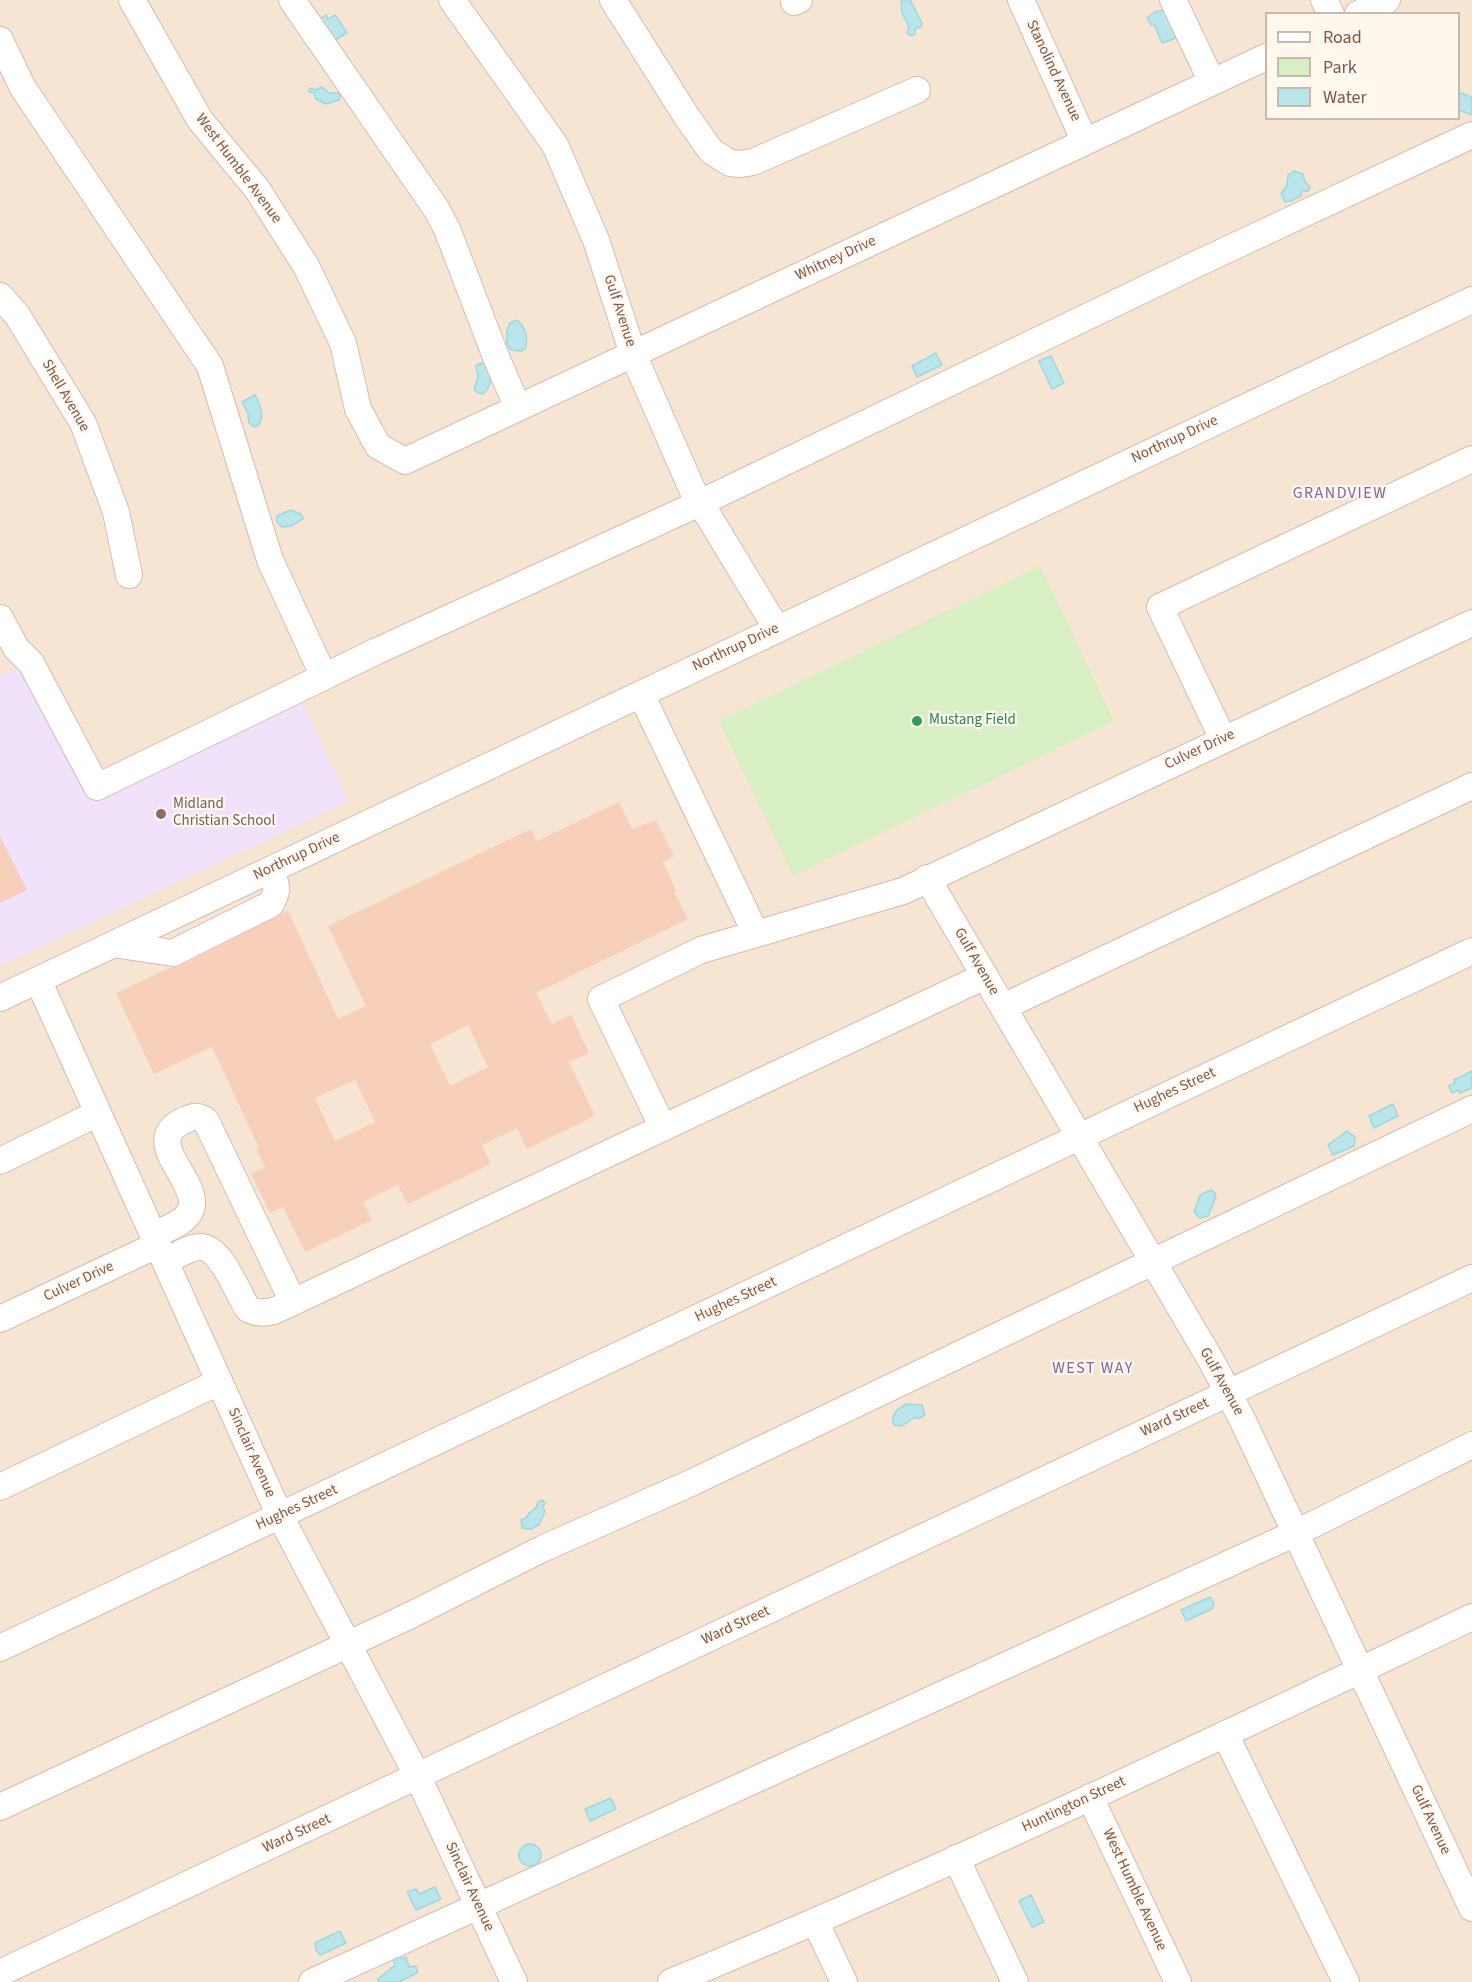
<!DOCTYPE html>
<html>
<head>
<meta charset="utf-8">
<style>
  body { margin:0 }
  #map { position:relative; width:1472px; height:1982px; overflow:hidden; background:#fff4e6; font-family:"Source Sans 3",sans-serif }
  canvas { display:block }
  .legend { position:absolute; left:1265px; top:12px; width:195px; height:108px; box-sizing:border-box; background:#fff8ef; border:2px solid #cbb8ac; margin:0; padding:8px 10px; list-style:none; font-size:18px; color:#7c5747 }
  .legend li { display:flex; align-items:center; gap:12px; height:30px }
  .legend b { width:30px; border:2px solid #cbb8ac }
</style>
</head>
<body>
<div id="map">
<canvas width="1472" height="1982"></canvas>
<ul class="legend">
<li><b style="height:8px;background:#fff"></b>Road</li>
<li><b style="height:16px;background:#d7efc2"></b>Park</li>
<li><b style="height:16px;background:#b8e6eb"></b>Water</li>
</ul>
</div>
<script>
const ctx = document.querySelector('canvas').getContext('2d');
ctx.lineJoin = 'round';
function fillPath(path, color) { ctx.fillStyle = color; ctx.fill(path, 'evenodd'); }
function strokePath(path, color, width, dash) { ctx.strokeStyle = color; ctx.lineWidth = width; ctx.lineCap = dash ? 'butt' : 'round'; ctx.setLineDash(dash || []); ctx.stroke(path); }
function write(font, color, halo, rows, align = 'center') {
  ctx.font = font + ' "Source Sans 3",sans-serif'; ctx.lineWidth = 4.5; ctx.setLineDash([]); ctx.textBaseline = 'middle'; ctx.strokeStyle = halo; ctx.fillStyle = color; for (const [text, x, y, turn = 0] of rows) {
    ctx.save(); ctx.translate(x, y); ctx.rotate((+turn || 0) * Math.PI / 180); ctx.textAlign = isNaN(turn) ? turn : align; if (halo) ctx.strokeText(text, 0, 0); ctx.fillText(text, 0, 0); ctx.restore();
  }
}
const residential = new Path2D(`
  M0,0H1472V1982H0ZM1266,14H1458V118H1266Z`);
const education = new Path2D(`
  M23,665L89,801L301,700L349,801L0,966V676Z`);
const green = new Path2D(`
  M1040,566L1114,721L793,876L719,721Z`);
const water = new Path2D(`
  M901,0H910L922,23V26L915,29V34L912,36L907,33L909,27L902,13Z
  M1164,10L1176,38L1162,43L1154,24L1151,25L1147,18L1155,12Z
  M326,15L328,19L335,15L347,33L335,40L320,19Z
  M322,87L329,93H338L340,96L339,100L326,104L316,99L314,93L309,92L310,88L315,90Z
  M1458,92L1472,97V115L1459,110Z
  M1294,171L1303,174L1305,182L1308,184L1310,188L1308,191H1302L1301,196L1291,201L1285,202L1281,194L1287,185L1288,175Z
  M517,320C525,326 529,339 525,349L521,351L511,350L507,344V331L510,323Z
  M936,353L942,365L917,377L912,366Z
  M1051,356L1064,383L1052,389L1039,361Z
  M481,363L487,365C491,376 493,385 483,394L478,393L474,389L478,377L476,366Z
  M255,395C260,405 265,414 259,425L254,427L249,423L248,413L242,402Z
  M291,510L301,514L303,519L291,526L282,527L277,522V516Z
  M1472,1071V1088L1460,1093L1458,1090L1452,1093L1449,1086L1455,1083L1454,1080Z
  M1393,1104L1398,1116L1374,1128L1369,1116Z
  M1347,1131L1355,1137L1354,1146L1333,1155L1328,1145Z
  M1211,1190L1215,1193L1216,1197L1208,1216L1200,1218L1194,1212L1200,1195Z
  M907,1404L922,1405L925,1415L918,1419L915,1417L902,1426L894,1425C890,1414 898,1408 907,1404Z
  M542,1500L545,1503L543,1507L545,1511L539,1525L531,1529L522,1528L521,1520L526,1518L529,1513C534,1510 537,1508 538,1502Z
  M1210,1597L1214,1604L1212,1609L1186,1621L1181,1610Z
  M611,1798L616,1809L590,1821L585,1809Z
  M519 1855a11 11 0 1 1 22 0a11 11 0 1 1-22 0Z
  M435,1887L441,1899L416,1910L407,1892L416,1889L419,1894Z
  M1031,1895L1044,1922L1032,1927L1019,1901Z
  M340,1931L346,1943L320,1955L316,1950L315,1943Z
  M400,1955L402,1959L406,1957L409,1967L416,1966L417,1973L399,1982H379L378,1979L395,1965L393,1958Z`);
const building = new Path2D(`
  M619,802L632,829L656,820L674,856L663,862L676,891L674,892L688,919L536,993L552,1024L571,1015L589,1053L569,1062L595,1116L527,1149L517,1128L482,1145L491,1164L408,1204L398,1185L363,1202L372,1220L305,1252L283,1207L270,1213L251,1174L265,1167L256,1149L259,1148L212,1047L154,1074L116,993L169,968L180,966L288,911L338,1019L366,1006L328,926L531,829L537,841ZM468,1025L488,1067L450,1086L430,1044ZM355,1080L375,1122L335,1141L315,1098Z
  M0,836L27,890L0,903Z`);
const minor = new Path2D(`
  M132,0L200,120L257,189L306,266L343,343L358,409L378,446L405,461L1266,57
  M292,0L437,210L447,229L496,357L518,408
  M452,0L555,145L596,240L633,354L692,489L777,629
  M613,0L687,117L711,151L730,163L741,164L753,162L917,90
  M1021,0L1085,142
  M1173,0L1212,82
  M1324,0L1331,14
  M794,2L799,0
  M1358,14L1387,0
  M0,40L23,88L210,366L270,560L324,677
  M0,296L17,315L83,423L116,512L129,575
  M0,618L16,648L31,663L97,787L377,651L700,503L1205,260L1472,135
  M641,694L756,934L903,891L1472,623
  M1223,739L1160,607L1472,459
  M927,878L1212,1362L1243,1421L1472,1908
  M113,944L173,953L271,904C279,889 277,885 270,870
  M38,980L280,1516L418,1777L514,1982
  M0,998L1472,300
  M1003,1007L1472,786
  M663,1128L601,999L701,950L756,934
  M0,1161L98,1113
  M153,1235C166,1229 190,1222 192,1205C195,1176 140,1140 185,1120C194,1116 198,1115 206,1121L293,1302
  M165,1261C175,1257 189,1247 200,1247C222,1247 237,1293 248,1309C257,1314 265,1313 274,1311L985,976
  M0,1319L157,1245
  M0,1487L219,1382
  M0,1648L1472,951
  M1225,1734L1346,1982
  M1090,1797L1178,1982
  M0,1807L411,1615L542,1549L693,1482L1472,1109
  M956,1858L1015,1982
  M815,1921L844,1982
  M0,1973L1472,1278
  M312,1982L1296,1533L1472,1445
  M671,1982C942,1871 1207,1743 1472,1617`);
const markers = [
  [917,721,6,"#2e9e5b"],
  [161,814,6,"#8d6e63"]
];
const streetNames = [
  ["Stanolind Avenue",1053,71,65],
  ["West Humble Avenue",238,169,53],
  ["Whitney Drive",836,259,-25],
  ["Gulf Avenue",619,311,72],
  ["Shell Avenue",65,396,60],
  ["Northrup Drive",1175,440,-25],
  ["Northrup Drive",736,648,-25],
  ["Culver Drive",1200,750,-25],
  ["Northrup Drive",297,857,-25],
  ["Gulf Avenue",976,962,60],
  ["Hughes Street",1175,1091,-25],
  ["Culver Drive",79,1282,-25],
  ["Hughes Street",736,1300,-25],
  ["Gulf Avenue",1221,1382,61],
  ["Ward Street",1175,1418,-25],
  ["Sinclair Avenue",251,1453,66],
  ["Hughes Street",297,1508,-25],
  ["Ward Street",736,1626,-25],
  ["Huntington Street",1074,1805,-25],
  ["Gulf Avenue",1430,1820,65],
  ["Ward Street",297,1834,-25],
  ["Sinclair Avenue",469,1887,65],
  ["West Humble Avenue",1134,1890,65]
];
const leisureNames = [
  ["Mustang Field",929,721]
];
const educationNames = [
  ["Midland",173,805],
  ["Christian School",173,822]
];
const neighbourhoodNames = [
  ["GRANDVIEW",1340,494],
  ["WEST WAY",1093,1369]
];
fillPath(residential, '#f7e5d3');
fillPath(education, '#f1e2fb');
fillPath(green, '#d7efc2');
fillPath(water, '#b8e6eb');
strokePath(water, '#9cd8de', 1.5);
fillPath(building, '#f7cfba');
strokePath(minor, '#d5bcad', 28);
strokePath(minor, '#fff', 26);
for (const [x, y, r, color] of markers) { const dot = new Path2D(); dot.arc(x, y, r, 0, 2 * Math.PI); ctx.fillStyle = color; ctx.fill(dot); strokePath(dot, '#fff8ef', 2); }
write('15px', '#7c5747', '#fff8ef', streetNames);
write('15px', '#27864d', '#fff8ef', leisureNames, 'left');
write('15px', '#785e54', '#fff8ef', educationNames, 'left');
ctx.letterSpacing = '1.5px';
write('16px', '#87629f', '#fff8ef', neighbourhoodNames);
ctx.letterSpacing = '0px';
</script>
</body>
</html>
